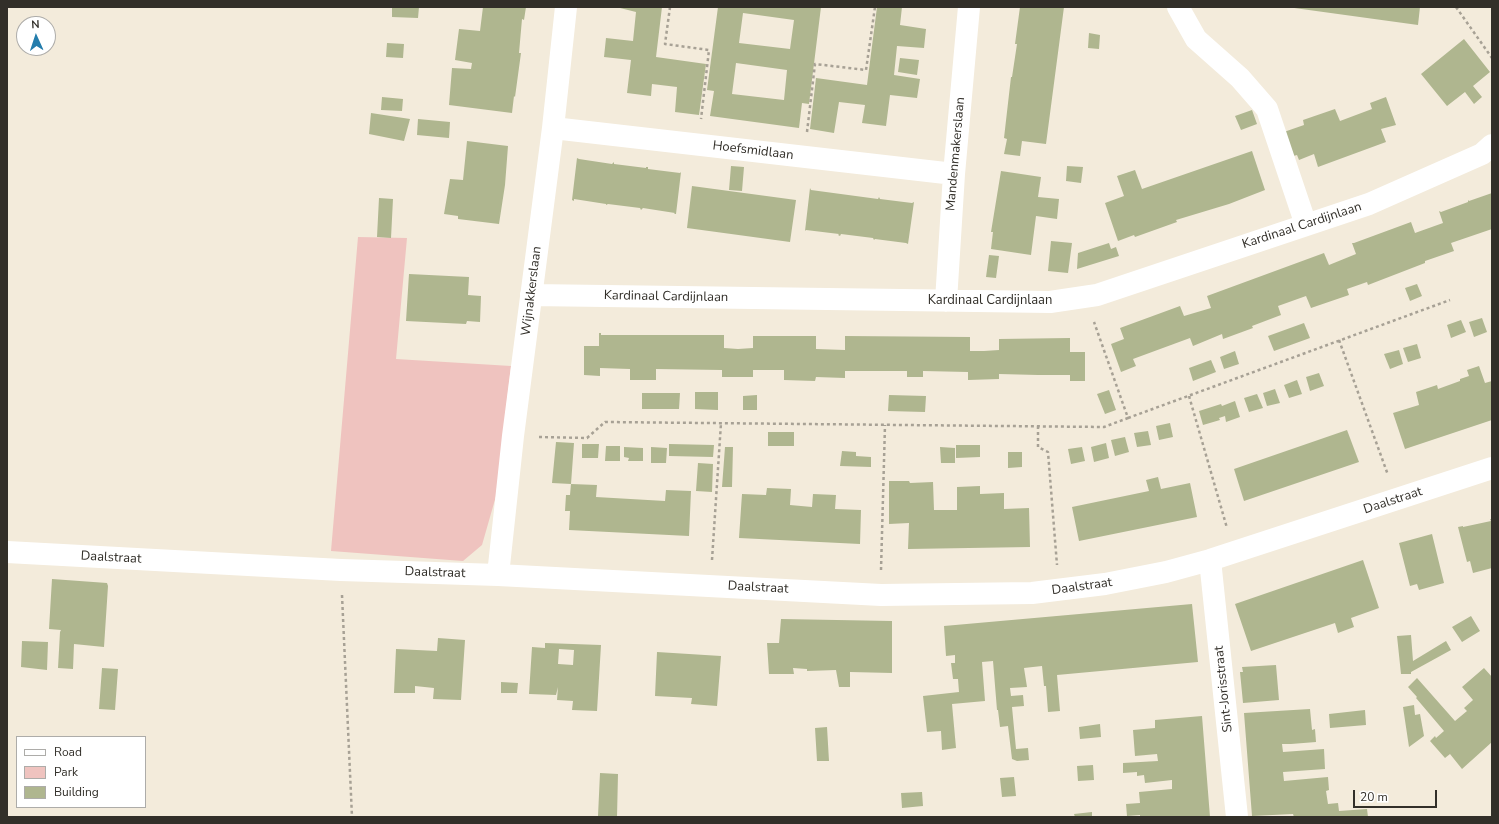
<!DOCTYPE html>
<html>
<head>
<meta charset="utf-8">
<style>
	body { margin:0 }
	#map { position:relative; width:1499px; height:824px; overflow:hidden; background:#f3ebdb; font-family:"Nunito Sans",sans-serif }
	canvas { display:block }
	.frame { position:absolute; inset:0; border:8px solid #322f29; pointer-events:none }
	.legend { position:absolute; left:16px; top:736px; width:130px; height:72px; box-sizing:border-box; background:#fff; border:1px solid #adaca9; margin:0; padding:5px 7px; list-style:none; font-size:12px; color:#322f29 }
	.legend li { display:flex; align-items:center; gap:8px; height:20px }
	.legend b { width:20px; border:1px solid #adaca9 }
	.north { position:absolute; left:16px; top:16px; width:40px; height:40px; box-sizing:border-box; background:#fff; border:1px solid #adaca9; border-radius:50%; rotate:357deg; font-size:11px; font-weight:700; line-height:16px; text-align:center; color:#322f29 }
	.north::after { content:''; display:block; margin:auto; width:14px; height:18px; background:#247dac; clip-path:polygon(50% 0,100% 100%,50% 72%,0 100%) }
	.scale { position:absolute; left:1353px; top:790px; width:84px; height:18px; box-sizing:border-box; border:2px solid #322f29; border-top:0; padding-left:5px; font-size:12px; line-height:14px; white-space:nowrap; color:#322f29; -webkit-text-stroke:3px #fff; paint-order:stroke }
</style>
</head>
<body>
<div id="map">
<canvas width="1499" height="824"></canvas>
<div class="frame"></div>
<ul class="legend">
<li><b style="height:5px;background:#fff"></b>Road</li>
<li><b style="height:11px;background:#efc3bf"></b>Park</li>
<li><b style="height:11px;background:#afb68f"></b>Building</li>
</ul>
<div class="north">N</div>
<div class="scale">20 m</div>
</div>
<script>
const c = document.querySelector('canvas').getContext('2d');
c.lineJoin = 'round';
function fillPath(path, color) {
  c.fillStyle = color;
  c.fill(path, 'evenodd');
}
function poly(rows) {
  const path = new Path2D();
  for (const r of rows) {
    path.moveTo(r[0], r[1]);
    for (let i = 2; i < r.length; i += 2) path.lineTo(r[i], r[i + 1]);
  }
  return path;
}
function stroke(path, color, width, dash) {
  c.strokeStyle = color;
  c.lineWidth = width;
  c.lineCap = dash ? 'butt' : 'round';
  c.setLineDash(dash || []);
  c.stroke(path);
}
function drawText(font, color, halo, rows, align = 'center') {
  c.font = font + ' "Nunito Sans",sans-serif';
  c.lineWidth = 3.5;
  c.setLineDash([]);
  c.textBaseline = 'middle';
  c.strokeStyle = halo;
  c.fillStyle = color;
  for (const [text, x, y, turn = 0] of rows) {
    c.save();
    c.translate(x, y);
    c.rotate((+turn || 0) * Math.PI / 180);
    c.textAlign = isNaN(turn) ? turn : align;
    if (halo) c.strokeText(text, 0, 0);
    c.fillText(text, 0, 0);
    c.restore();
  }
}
fillPath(poly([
	[358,237,407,238,396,359,511,366,496,496,482,545,463,561,331,551]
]), '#efc3bf');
fillPath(poly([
	[392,7,419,7,418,18,392,17],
	[483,7,526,7,524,20,522,19,519,53,521,53,515,97,514,96,512,113,449,105,452,68,471,69,472,63,455,60,459,29,480,31],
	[616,7,662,7,656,57,706,64,699,115,675,112,677,87,652,84,651,96,627,93,631,60,604,57,606,38,633,41,636,12],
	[718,7,821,7,809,104,802,103,799,128,710,116,714,91,707,90],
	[743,13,794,20,790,49,739,43],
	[736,63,787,70,784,100,732,94],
	[877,7,902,7,900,25,926,29,924,48,897,46,894,75,920,79,917,98,890,95,886,126,862,123,865,105,839,102,834,133,810,129,816,78,867,85],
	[1020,7,1064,7,1046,144,1022,141,1020,156,1004,154,1007,139,1004,138,1011,77,1012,77,1017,44,1015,44],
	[1287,7,1420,7,1418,25],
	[1089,33,1100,35,1099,49,1088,48],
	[1464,39,1490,72,1473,86,1482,97,1474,104,1465,92,1447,106,1421,74],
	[387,43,404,44,403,58,386,57],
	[900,58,919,60,917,75,898,72],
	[382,97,403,99,402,111,381,110],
	[1386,97,1396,125,1381,129,1386,142,1318,167,1314,154,1299,160,1297,155,1290,157,1281,133,1304,125,1303,120,1335,109,1340,121,1372,109,1370,103],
	[1252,110,1257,124,1241,130,1235,116],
	[371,113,410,119,404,141,369,134],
	[418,119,450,122,449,138,417,135],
	[467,141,508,146,505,185,499,224,458,219,458,216,444,214,450,179,463,180],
	[1252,151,1265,190,1229,204,1176,220,1177,222,1135,237,1134,235,1118,241,1105,203,1124,196,1117,176,1135,170,1142,189],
	[577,158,579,159,612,164,614,162,614,164,646,168,646,167,648,167,648,169,680,173,681,172,676,214,674,214,675,213,643,208,641,210,640,208,608,204,606,205,606,204,574,199,574,201,572,200],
	[731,166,744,167,742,191,729,190],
	[1067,166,1083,167,1081,183,1066,181],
	[1001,171,1041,177,1038,197,1059,199,1057,219,1036,216,1031,255,991,249,993,232,991,232],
	[692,186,796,200,790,242,687,228],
	[810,188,811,190,878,199,879,197,880,199,912,203,914,202,908,244,906,243,875,239,874,240,873,238,841,234,840,236,838,235,839,234,806,230,805,231],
	[1492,193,1492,229,1451,243,1454,251,1425,261,1425,263,1368,285,1367,282,1347,289,1349,295,1311,308,1306,296,1278,306,1281,315,1252,326,1253,328,1223,339,1222,334,1193,346,1190,338,1133,359,1136,366,1121,372,1111,344,1124,339,1120,328,1180,306,1184,316,1211,308,1207,296,1324,253,1329,265,1356,254,1352,243,1354,243,1411,222,1415,233,1443,223,1439,211,1441,212,1468,202,1468,200,1469,201],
	[379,198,393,199,391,238,377,237],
	[1051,241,1072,243,1068,273,1048,271],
	[1109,243,1111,249,1116,247,1119,256,1077,269,1078,253],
	[989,255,999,256,996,278,986,277],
	[409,274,469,277,468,295,481,296,480,322,467,321,466,324,406,321],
	[1417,284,1422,296,1410,301,1405,288],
	[1482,318,1487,332,1474,337,1469,322],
	[1461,320,1466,332,1451,338,1447,325],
	[1304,323,1310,338,1274,351,1268,336],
	[599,333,601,333,601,335,724,335,724,348,738,349,753,348,753,336,816,336,816,349,845,350,845,336,970,337,970,351,984,351,999,350,999,339,1070,338,1070,352,1085,352,1085,381,1070,381,1070,375,1038,375,999,374,999,379,968,380,968,372,923,371,923,377,907,377,907,371,845,371,845,378,816,377,815,381,784,380,784,370,753,370,753,377,722,377,722,370,656,369,656,380,630,380,630,369,600,368,600,376,584,375,584,346,599,346],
	[1417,344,1421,358,1408,362,1403,348],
	[1399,350,1403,364,1390,369,1384,354],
	[1235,351,1239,364,1224,369,1220,357],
	[1211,360,1216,372,1193,381,1189,368],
	[1479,366,1485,383,1492,381,1492,420,1405,449,1393,413,1419,405,1416,392,1437,385,1438,389,1460,381,1460,379,1469,376,1467,370],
	[1319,373,1324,386,1310,391,1306,377],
	[1297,380,1302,394,1289,398,1284,385],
	[1275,389,1280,403,1267,406,1263,393],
	[1109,390,1116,410,1105,414,1097,394],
	[695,392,718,392,718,410,695,409],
	[642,393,680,393,679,409,642,409],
	[1257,394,1263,408,1249,412,1244,398],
	[757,395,757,410,743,410,743,396],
	[889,395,926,396,925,412,888,411],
	[1235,401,1240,417,1226,422,1225,416,1219,418,1220,420,1203,425,1199,411,1221,404,1222,406],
	[1170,423,1173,437,1159,440,1156,426],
	[1347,430,1359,462,1244,501,1234,469],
	[1148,431,1151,445,1137,447,1134,433],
	[768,432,794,432,794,446,768,446],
	[1125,437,1129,452,1115,456,1111,440],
	[556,442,574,443,571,484,552,483],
	[1106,443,1109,458,1094,462,1091,447],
	[582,444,599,444,598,458,582,458],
	[669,444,714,445,713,457,669,456],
	[956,445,980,445,980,457,956,458],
	[606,446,620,446,620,461,605,461],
	[624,447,643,448,643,461,628,461,629,458,624,457],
	[651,447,667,448,666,463,651,463],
	[725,447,733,447,732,487,722,487],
	[940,447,955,448,955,463,941,463],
	[1082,447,1085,461,1071,464,1068,449],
	[842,451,856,452,856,456,871,457,871,467,840,466],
	[1008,452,1022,452,1022,467,1008,468],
	[698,463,713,464,712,492,696,491],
	[1158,477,1161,489,1190,483,1197,517,1079,541,1072,507,1149,491,1146,480],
	[889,481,909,481,910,483,933,482,934,510,957,510,957,487,980,486,980,494,1004,493,1004,509,1029,508,1030,547,908,549,909,523,889,524],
	[571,484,597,485,596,497,665,501,666,490,691,491,689,536,569,530,570,511,565,511,566,495,570,495],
	[767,488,791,489,790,505,812,507,813,494,836,495,835,509,861,510,860,544,739,538,742,494,766,495],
	[1490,519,1492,519,1492,568,1473,573,1470,561,1467,562,1458,527,1463,526,1463,527,1491,521],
	[1432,534,1444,583,1419,590,1417,584,1410,586,1399,543],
	[1363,560,1379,608,1351,618,1354,627,1338,633,1335,623,1251,651,1235,604],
	[52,579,107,583,108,586,104,647,74,644,73,669,58,668,60,632,61,630,49,629],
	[1192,604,1198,662,1057,675,1060,711,1048,712,1046,686,1044,686,1042,666,1024,668,1027,687,1010,688,1011,696,1023,695,1024,706,1012,707,1016,749,1028,748,1029,760,1017,761,1012,759,1008,726,1000,727,998,710,997,710,993,661,982,662,985,701,952,704,956,748,942,750,941,731,927,732,923,696,959,692,958,679,953,679,951,663,955,663,955,655,946,656,944,626],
	[1471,616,1480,631,1462,642,1452,627],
	[781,619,892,621,892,673,850,672,850,687,839,687,836,670,807,671,807,669,793,668,794,674,769,674,767,643,779,643],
	[1411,635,1413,661,1446,641,1451,650,1411,672,1411,674,1401,674,1397,636],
	[438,638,465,640,461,700,433,699,434,688,415,686,415,693,394,693,396,649,437,651],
	[22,641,48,642,47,670,21,667],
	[545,643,601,645,597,711,572,710,573,701,557,700,558,687,556,695,529,694,532,647,545,648],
	[559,649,574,650,573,665,558,664],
	[657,652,721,656,717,706,691,704,692,698,655,696],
	[1276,665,1279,700,1243,703,1240,672,1243,672,1242,667],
	[102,668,118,669,115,710,99,709],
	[1484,668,1492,677,1492,742,1462,769,1450,754,1445,758,1430,741,1435,736,1436,738,1444,731,1416,698,1417,697,1408,687,1417,678,1455,721,1467,711,1464,708,1473,700,1462,687],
	[501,682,518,683,517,693,501,693],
	[1414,705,1415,715,1420,714,1424,736,1409,747,1403,707],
	[1310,709,1312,730,1315,729,1316,742,1291,744,1282,744,1283,752,1324,749,1325,769,1283,772,1284,781,1328,777,1329,790,1326,791,1328,804,1338,803,1339,811,1367,809,1368,817,1294,817,1293,814,1252,816,1244,713],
	[1365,710,1366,725,1330,728,1329,714],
	[1202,716,1210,817,1140,817,1140,815,1127,816,1126,804,1140,803,1139,792,1172,789,1172,780,1145,783,1144,775,1137,776,1137,772,1123,773,1123,763,1158,761,1157,754,1135,756,1133,730,1155,728,1155,720],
	[1100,724,1101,737,1080,739,1079,727],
	[827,727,829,761,817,761,815,728],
	[1093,765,1094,780,1078,781,1077,766],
	[600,773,618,774,617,817,598,816],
	[1014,777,1016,796,1002,797,1000,778],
	[922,792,923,806,902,808,901,793],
	[1092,812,1092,817,1075,817,1074,814]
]), '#afb68f');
stroke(poly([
	[670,7,665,44,709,50,701,119],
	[1456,7,1492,58],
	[807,132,815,64,866,70,875,7],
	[1339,340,1388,475],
	[1189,396,1227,528],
	[1128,418,1450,300],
	[1038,426,1038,447,1048,452,1057,565],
	[539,437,587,438,605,422,1104,427,1128,418,1094,322],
	[712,560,721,423],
	[881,570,885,425],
	[342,595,352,817]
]), '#a7a195', 2.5, [3, 3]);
stroke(poly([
	[1178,7,1196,39,1240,78,1267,109,1306,225],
	[553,128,954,174],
	[531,295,1050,302,1097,295,1369,204,1482,154,1492,145],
	[946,301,954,174,969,7],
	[7,552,341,570,498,575,881,595,1032,593,1105,584,1166,572,1210,560,1492,468],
	[1210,560,1237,817],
	[498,575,513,436,553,128,566,7]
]), '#fff', 22);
drawText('13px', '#322f29', '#fff', [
	["Hoefsmidlaan",753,151,7],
	["Mandenmakerslaan",956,154,-85],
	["Kardinaal Cardijnlaan",1302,226,-18],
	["Wijnakkerslaan",532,291,-83],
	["Kardinaal Cardijnlaan",666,297,1],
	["Kardinaal Cardijnlaan",990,301],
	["Daalstraat",1393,501,-18],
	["Daalstraat",111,558,3],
	["Daalstraat",435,573,2],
	["Daalstraat",1082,587,-8],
	["Daalstraat",758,588,3],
	["Sint-Jorisstraat",1224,689,-96]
]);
</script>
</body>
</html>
